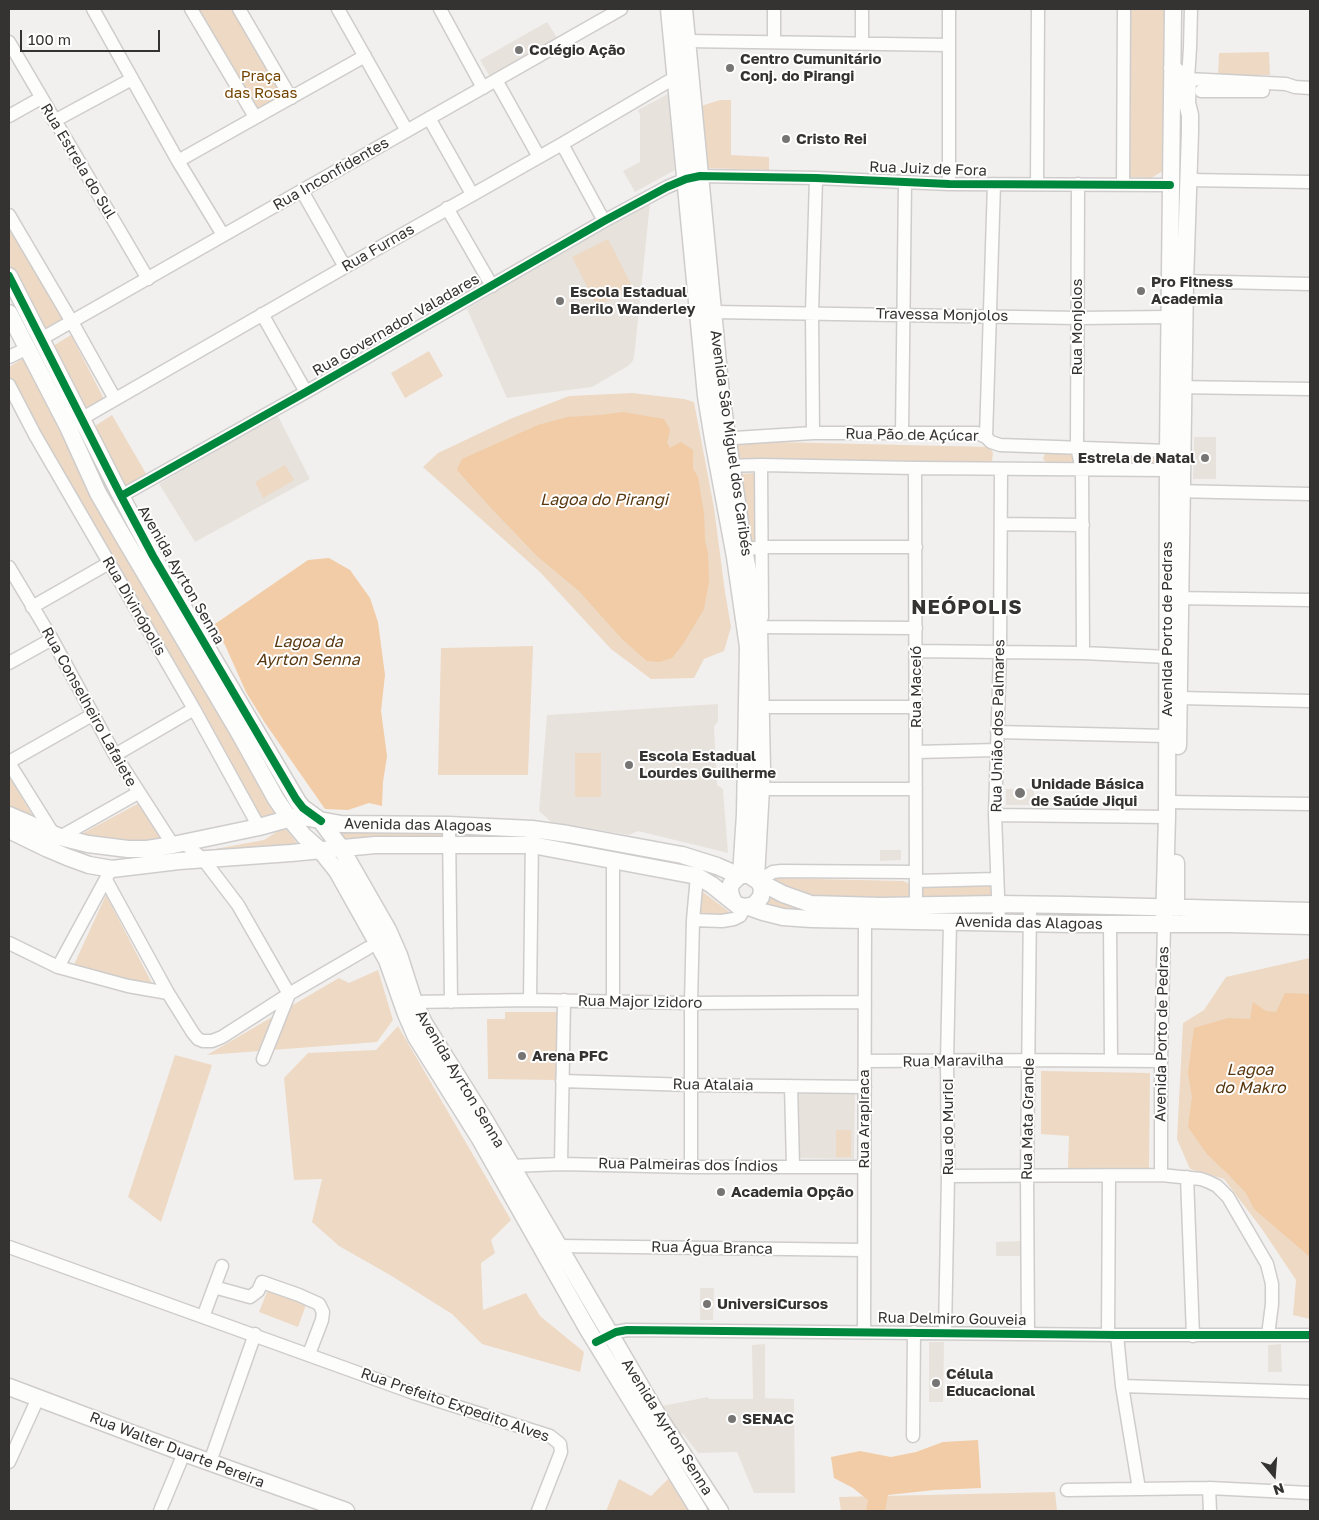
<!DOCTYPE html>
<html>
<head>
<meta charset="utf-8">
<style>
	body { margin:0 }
	#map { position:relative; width:1319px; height:1520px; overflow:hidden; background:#f2f0ee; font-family:"Golos Text",sans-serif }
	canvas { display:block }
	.frame { position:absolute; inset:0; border:10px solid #353332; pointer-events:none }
	.north { position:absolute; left:1249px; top:1450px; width:50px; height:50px; -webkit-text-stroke:4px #fff; paint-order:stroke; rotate:162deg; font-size:14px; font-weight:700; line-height:20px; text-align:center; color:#353332 }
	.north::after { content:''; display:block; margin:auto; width:18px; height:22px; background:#353332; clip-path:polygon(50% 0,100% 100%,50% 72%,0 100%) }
	.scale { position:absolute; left:20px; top:30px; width:140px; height:22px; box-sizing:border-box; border:2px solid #353332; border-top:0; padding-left:6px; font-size:15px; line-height:18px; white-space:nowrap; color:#353332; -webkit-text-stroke:4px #fff; paint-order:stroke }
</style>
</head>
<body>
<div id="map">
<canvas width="1319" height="1520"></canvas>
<div class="frame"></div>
<div class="north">N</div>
<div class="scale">100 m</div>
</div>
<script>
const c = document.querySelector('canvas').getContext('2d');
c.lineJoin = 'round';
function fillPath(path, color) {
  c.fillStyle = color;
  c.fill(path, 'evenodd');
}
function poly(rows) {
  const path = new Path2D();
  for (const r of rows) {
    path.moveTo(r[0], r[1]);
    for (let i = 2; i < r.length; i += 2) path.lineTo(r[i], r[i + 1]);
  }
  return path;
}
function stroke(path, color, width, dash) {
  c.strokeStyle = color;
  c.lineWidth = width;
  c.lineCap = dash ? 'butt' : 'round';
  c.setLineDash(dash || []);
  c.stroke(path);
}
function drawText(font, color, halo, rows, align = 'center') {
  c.font = font + ' "Golos Text",sans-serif';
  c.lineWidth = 4;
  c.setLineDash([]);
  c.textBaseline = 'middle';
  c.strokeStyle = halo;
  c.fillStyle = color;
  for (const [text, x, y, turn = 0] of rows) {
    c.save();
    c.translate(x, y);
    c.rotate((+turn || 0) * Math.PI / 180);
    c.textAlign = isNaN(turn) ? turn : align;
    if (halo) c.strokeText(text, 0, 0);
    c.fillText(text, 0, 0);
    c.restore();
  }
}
fillPath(poly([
	[547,22,558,39,490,77,480,60],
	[668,94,675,170,635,192,623,171,640,162,640,115,638,110],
	[650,203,634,358,632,362,628,366,592,387,507,398,467,309,538,266],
	[277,414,310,479,195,542,159,484],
	[1194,437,1216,437,1216,479,1193,479],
	[718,704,718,721,714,727,717,785,723,789,728,853,638,831,629,835,551,822,539,811,547,715],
	[1006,789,1034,789,1034,805,1006,805],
	[880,850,901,850,901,860,880,861],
	[797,1094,855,1094,854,1159,796,1158],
	[1021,1241,1021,1256,996,1256,996,1242],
	[700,1288,714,1288,713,1320,700,1320],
	[929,1342,944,1342,943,1402,929,1402],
	[765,1344,765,1398,794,1399,795,1493,754,1493,737,1452,698,1453,683,1434,677,1432,662,1406,708,1397,709,1399,753,1399,752,1345],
	[1281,1344,1282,1372,1268,1372,1268,1345]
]), '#e8e2dc');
fillPath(poly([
	[199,9,234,9,286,96,258,111],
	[1129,9,1166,9,1163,171,1151,178,1126,177],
	[1269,52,1270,75,1218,75,1219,53],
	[720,100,731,100,731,155,769,157,769,170,705,168,698,107],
	[9,229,65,323,41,335,9,264],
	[608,239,633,288,597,306,572,257],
	[71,335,106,403,86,414,53,346],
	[429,351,443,376,405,398,391,373],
	[24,358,228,731,278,816,265,823,259,816,250,798,37,433,9,379,9,367],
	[632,393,684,399,694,402,714,508,725,592,731,627,724,651,704,659,694,678,651,679,611,649,540,572,423,467,438,453,510,419,569,396],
	[112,415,148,477,127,492,94,432,95,426],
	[734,441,990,447,993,453,992,461,989,465,744,461,735,456],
	[1046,451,1075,451,1076,463,1047,463,1043,459],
	[1095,452,1160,454,1160,463,1093,463,1090,460,1090,455],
	[285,465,294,480,263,498,255,482],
	[757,473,760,544,750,545,740,474],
	[533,646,528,775,438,775,441,648],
	[575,753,601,753,601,797,575,797],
	[9,776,37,823,9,810],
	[141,802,164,844,72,839],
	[281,829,287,830,303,851,213,854,215,849,264,840],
	[335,833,442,833,446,837,347,847],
	[774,878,903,881,911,884,910,901,803,897,772,881],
	[921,884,992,884,992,898,921,897],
	[699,889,732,914,699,916],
	[765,893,857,916,759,908],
	[106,895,155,989,72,969],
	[1038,909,1159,911,1159,918,1039,917,1035,913],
	[1310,958,1310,1319,1293,1315,1296,1280,1262,1229,1224,1179,1190,1169,1177,1139,1183,1023,1204,1010,1226,977],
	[378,970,393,1020,377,1042,207,1055,339,978,349,983],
	[505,1012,558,1012,557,1080,488,1079,487,1019,505,1019],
	[398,1026,511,1220,491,1240,495,1253,481,1263,483,1310,526,1293,540,1316,584,1352,580,1372,482,1344,452,1314,390,1275,339,1246,312,1222,322,1179,294,1180,284,1078,308,1053,376,1050],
	[175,1055,212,1065,161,1222,128,1197],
	[1041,1071,1150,1073,1149,1169,1068,1168,1069,1136,1041,1134],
	[836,1130,851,1130,851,1157,836,1157],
	[269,1287,307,1302,298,1327,259,1312],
	[672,1475,690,1511,606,1511,619,1479,651,1496],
	[1055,1492,1057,1511,841,1511,839,1497]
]), '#edd9c4');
fillPath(poly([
	[623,412,664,419,670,430,667,443,670,448,681,442,693,450,693,469,698,477,704,513,705,541,708,553,709,581,704,609,683,644,672,658,659,662,647,661,622,639,579,591,537,556,492,509,457,470,462,459,538,425,568,417,600,415],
	[329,558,350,570,370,598,378,622,385,675,381,711,387,756,383,782,382,806,369,803,348,810,325,809,265,723,246,692,225,645,212,626,308,560],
	[1285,993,1310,994,1310,1257,1254,1209,1246,1193,1228,1174,1207,1154,1188,1127,1192,1097,1188,1073,1194,1028,1228,1018,1250,1019,1253,1002,1266,1011,1276,1012],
	[978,1440,981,1488,934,1490,888,1495,885,1511,866,1511,868,1500,853,1488,834,1478,831,1457,860,1451,891,1457,916,1452,943,1442]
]), '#f1cca6');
const minor = poly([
	[93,9,178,161,223,235],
	[191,9,255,117],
	[239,9,291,98],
	[338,9,407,131],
	[440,9,483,88],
	[949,9,949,184],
	[1191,9,1190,48,1188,79,1286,84,1295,87,1310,88],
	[687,41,949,45],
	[9,42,148,279],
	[774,42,774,9],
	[862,44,862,9],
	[496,80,539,157],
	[1201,91,1263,91],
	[9,116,41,98],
	[429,118,472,194],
	[54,121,132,79],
	[562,144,604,221],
	[178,161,365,56],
	[1188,180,1310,182],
	[1037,184,1038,9],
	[1078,184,1077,447,1082,470,1083,653],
	[1123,185,1124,9],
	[302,191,345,267],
	[447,208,492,286],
	[9,215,72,322,115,399],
	[1178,281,1310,284],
	[714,312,1078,318,1170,317],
	[262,314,306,392],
	[41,339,621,9],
	[9,357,28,348],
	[9,385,35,435,194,709,259,827],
	[1175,387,1310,389],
	[74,423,345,267,562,144,681,74],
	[813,433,812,313,816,178],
	[902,433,905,182],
	[986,437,994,184],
	[719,439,813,433,977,433,986,437,991,442,1000,445,1168,451],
	[761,465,762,617],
	[723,466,761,465,915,468,1168,470],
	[915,468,916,905],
	[1173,491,1310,494],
	[121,496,306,392,604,221,667,187,686,179,700,176,816,178,949,184,1170,185],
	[1001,524,1083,525],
	[744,550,761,547,916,547],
	[9,567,52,639,115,755,173,845],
	[1173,598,1310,600],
	[32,607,109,563],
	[759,627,916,628],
	[916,651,1083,653,1168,657],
	[9,663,52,639],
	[1180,698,1310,701],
	[761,707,916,707],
	[997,732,1167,736],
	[916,752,997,750],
	[115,755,194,709],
	[9,762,92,715],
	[9,763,54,835],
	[761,789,916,789],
	[1167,802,1310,804],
	[995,815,1167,817],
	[449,825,451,1002],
	[60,837,138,793],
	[184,843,203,859,238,905,289,994,263,1059],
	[106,880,168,993,193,1033,198,1039,203,1041,212,1041,222,1037,289,994,368,948],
	[758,881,773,872,781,871,916,872],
	[916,881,996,879],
	[693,920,722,921,734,919,740,916,745,907],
	[999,922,995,815,1000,651,1001,469],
	[1110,924,1111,1060],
	[9,943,58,967,128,986,168,993],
	[58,967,108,875],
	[530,1000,532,837],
	[613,1001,613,860],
	[414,1002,530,1000,691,1003,865,1002],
	[865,1061,1028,1060,1161,1061],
	[562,1081,691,1085,865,1087],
	[791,1086,793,1166],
	[561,1164,564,1000],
	[512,1166,561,1164,691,1167,864,1167],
	[691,1167,691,1003,693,920,697,876],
	[1161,1175,1161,1061,1164,924],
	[948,1176,1161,1175,1201,1179,1209,1182,1217,1186,1228,1197,1267,1264,1272,1284,1272,1304,1268,1335],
	[1187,1177,1193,1336],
	[559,1246,864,1250],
	[9,1247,414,1393,550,1436,560,1444,561,1452,538,1511],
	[214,1287,250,1297,258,1291,262,1282,299,1295,319,1304,323,1312,322,1320,309,1354],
	[203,1317,222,1266],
	[864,1332,865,912],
	[945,1333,948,1176,947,1061,950,922],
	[1028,1334,1027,1177,1030,905],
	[1108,1335,1109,1176],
	[1117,1335,1122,1386,1139,1489],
	[602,1339,616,1332,627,1330,1117,1335,1310,1335],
	[1122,1386,1310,1392],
	[913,1436,914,1332],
	[9,1462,38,1398],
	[210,1462,255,1334],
	[1209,1488,1210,1511],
	[1067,1490,1209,1488,1310,1493],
	[160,1511,184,1453]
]);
const major = poly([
	[669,9,706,396,713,439,735,557,748,647,745,814,741,875],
	[684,9,721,394,744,550,759,627,762,770,756,878],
	[1172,68,1188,79,1187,103,1190,115,1190,132,1185,282,1178,746],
	[9,276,121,496,153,556,298,802,303,808,321,821,341,848,388,930,399,955,414,1002,424,1023,486,1122,660,1419,720,1511],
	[9,313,68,427,98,493,120,531,241,736,276,799,289,818,304,836,321,851,337,871,387,960,406,1014,416,1037,480,1139,587,1328,699,1511],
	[9,815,60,837,88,844,128,849,147,849,173,845,259,827,295,817,303,817,341,824,449,825,532,829,568,834,682,855,717,866,740,876],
	[9,830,48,849,67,857,89,865,112,869,179,861,291,853,375,845,532,845,697,876,712,885,737,905,745,907,754,905,761,897,762,887,758,881,749,875,741,875,736,879,731,884,730,890,731,896,734,902],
	[760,882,783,894,811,904,880,906,998,904,1069,905,1310,911],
	[749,907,763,912,783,917,811,919,1070,924,1228,924,1310,926],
	[1176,908,1176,863],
	[1164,924,1167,817,1168,451,1173,9],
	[9,1387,184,1453,346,1511]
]);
stroke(minor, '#cfcdcc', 15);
stroke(major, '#cfcdcc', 19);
stroke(minor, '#fdfdfc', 12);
stroke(major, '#fdfdfc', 16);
stroke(poly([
	[9,276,121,496,153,556,296,799,303,808,321,821],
	[121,496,306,392,604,221,667,187,686,179,700,176,816,178,949,184,1170,185],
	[596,1342,616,1332,627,1330,1117,1335,1310,1335]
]), '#00873e', 8);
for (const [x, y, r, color] of [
	[519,50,5,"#777574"],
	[730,68,5,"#777574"],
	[786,139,5,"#777574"],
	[1141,291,5,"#777574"],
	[560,301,5,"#777574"],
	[1205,458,5,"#777574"],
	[629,765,5,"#777574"],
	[1020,793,6,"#777574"],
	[522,1056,5,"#777574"],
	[721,1192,5,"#777574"],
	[707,1304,5,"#777574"],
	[936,1383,5,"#777574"],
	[732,1419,5,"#777574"]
]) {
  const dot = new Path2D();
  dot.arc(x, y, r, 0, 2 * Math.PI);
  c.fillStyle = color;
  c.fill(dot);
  stroke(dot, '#fff', 2);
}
drawText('bold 15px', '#353332', '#fff', [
	["Colégio Ação",529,50],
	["Centro Cumunitário",740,59],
	["Conj. do Pirangi",740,76],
	["Cristo Rei",796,139],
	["Pro Fitness",1151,282],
	["Academia",1151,299],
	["Escola Estadual",570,292],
	["Berilo Wanderley",570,309],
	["Estrela de Natal",1195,458,"right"],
	["Escola Estadual",639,756],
	["Lourdes Guilherme",639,773],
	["Unidade Básica",1031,784],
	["de Saúde Jiqui",1031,801],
	["Arena PFC",532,1056],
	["Academia Opção",731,1192],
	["UniversiCursos",717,1304],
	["Célula",946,1374],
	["Educacional",946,1391],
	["SENAC",742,1419]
], 'left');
drawText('15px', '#744500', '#fff', [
	["Praça",261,76],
	["das Rosas",261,93]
]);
drawText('15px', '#353332', '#fff', [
	["Rua Estrela do Sul",78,161,59],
	["Rua Juiz de Fora",928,169,2],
	["Rua Inconfidentes",331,174,-30],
	["Rua Furnas",378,248,-30],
	["Travessa Monjolos",942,315,1],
	["Rua Governador Valadares",396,325,-30],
	["Rua Monjolos",1077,327,-90],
	["Rua Pão de Açúcar",912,435,1],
	["Avenida São Miguel dos Caribés",731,443,82],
	["Avenida Ayrton Senna",181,575,60],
	["Rua Divinópolis",134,606,60],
	["Avenida Porto de Pedras",1167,629,-90],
	["Rua Maceió",916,687,-90],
	["Rua Conselheiro Lafaiete",89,707,61],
	["Rua União dos Palmares",998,726,-89],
	["Avenida das Alagoas",418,825,1],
	["Avenida das Alagoas",1029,923,1],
	["Rua Major Izidoro",640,1002,1],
	["Avenida Porto de Pedras",1162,1034,-89],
	["Rua Maravilha",953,1061,-1],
	["Avenida Ayrton Senna",460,1079,59],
	["Rua Atalaia",713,1085,1],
	["Rua Arapiraca",864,1119,-90],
	["Rua Mata Grande",1028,1119,-89],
	["Rua do Murici",948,1127,-90],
	["Rua Palmeiras dos Índios",688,1165,1],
	["Rua Água Branca",712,1248,1],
	["Rua Delmiro Gouveia",952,1319,1],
	["Rua Prefeito Expedito Alves",455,1405,19],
	["Avenida Ayrton Senna",667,1427,58],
	["Rua Walter Duarte Pereira",177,1450,21]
]);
drawText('italic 16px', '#5a380f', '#fff', [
	["Lagoa do Pirangi",604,500],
	["Lagoa da",308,642],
	["Ayrton Senna",308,660],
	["Lagoa",1250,1070],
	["do Makro",1250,1088]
]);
c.letterSpacing = '1px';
drawText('bold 20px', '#353332', '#fff', [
	["NEÓPOLIS",967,608]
]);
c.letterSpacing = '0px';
</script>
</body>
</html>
